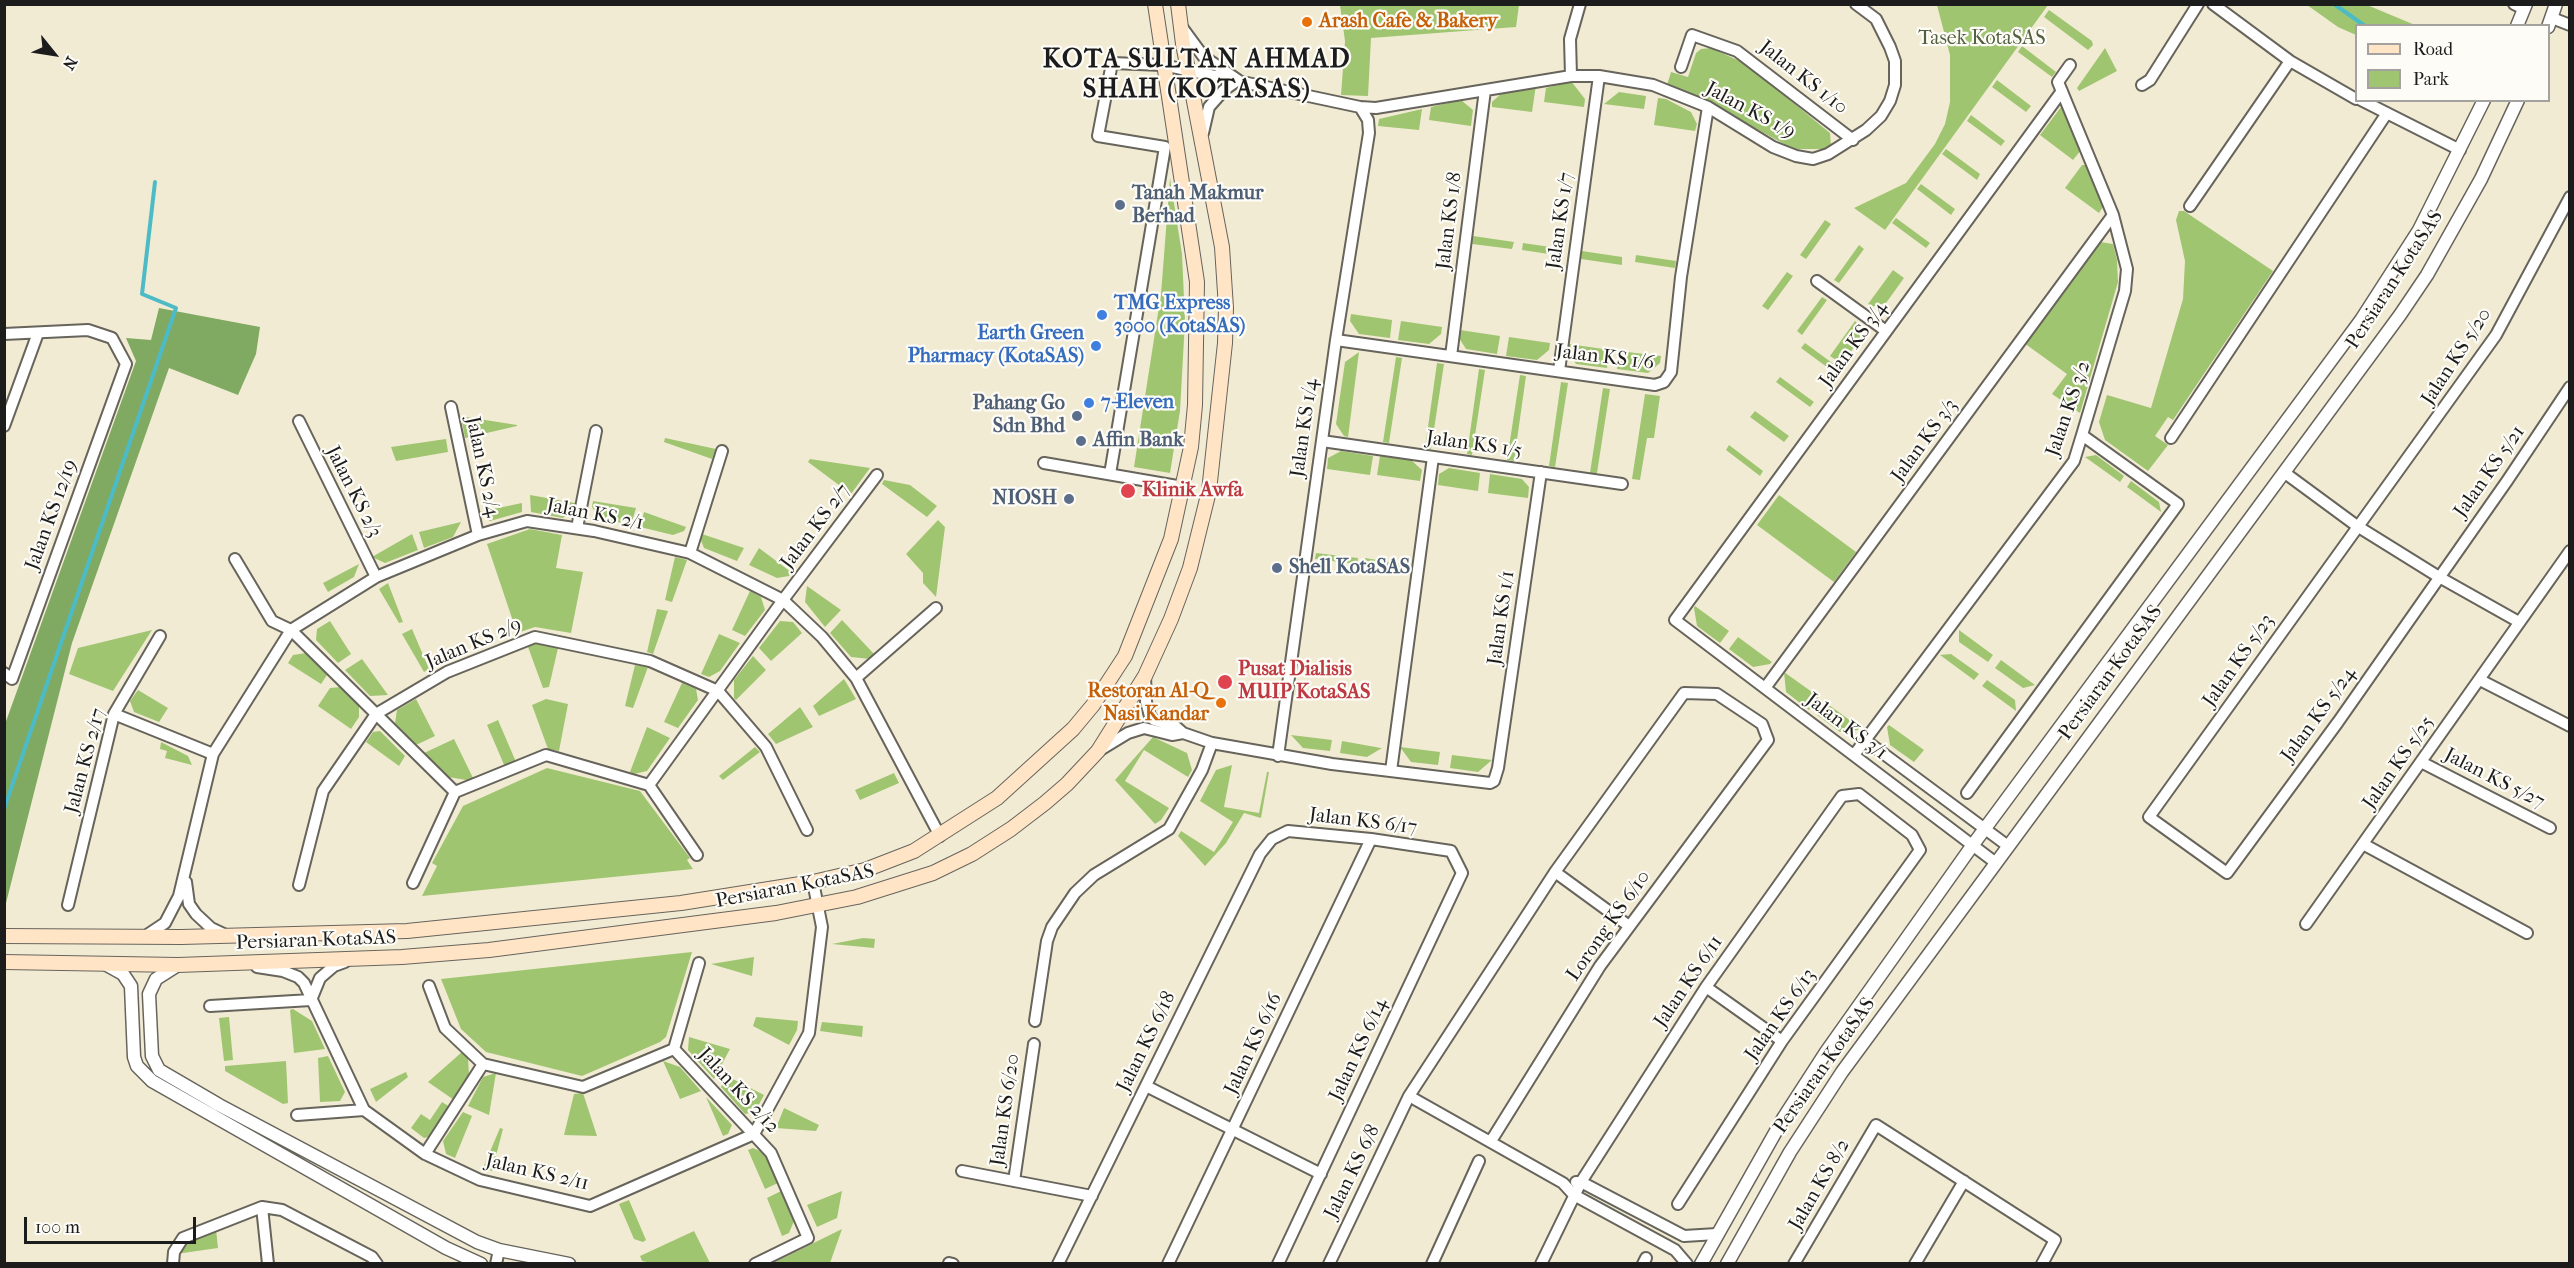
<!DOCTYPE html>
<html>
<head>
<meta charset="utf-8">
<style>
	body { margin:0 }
	#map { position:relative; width:2574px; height:1268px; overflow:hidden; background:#f2ebd4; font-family:"IM FELL French Canon",serif }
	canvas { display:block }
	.frame { position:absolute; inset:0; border:6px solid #1c1c1c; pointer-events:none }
	.legend { position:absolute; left:2355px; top:24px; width:195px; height:78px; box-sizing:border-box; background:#fdfcf7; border:2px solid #a3a29f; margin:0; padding:8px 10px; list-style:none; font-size:18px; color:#1c1c1c }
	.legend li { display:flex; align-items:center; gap:12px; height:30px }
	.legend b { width:30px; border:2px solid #a3a29f }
	.north { position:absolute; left:24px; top:24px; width:60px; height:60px; -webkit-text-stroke:4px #fdfcf7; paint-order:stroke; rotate:120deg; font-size:16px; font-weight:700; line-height:24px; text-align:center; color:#1c1c1c }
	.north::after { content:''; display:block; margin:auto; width:21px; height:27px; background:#1c1c1c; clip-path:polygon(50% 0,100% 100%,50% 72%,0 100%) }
	.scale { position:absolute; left:24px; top:1217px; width:172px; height:27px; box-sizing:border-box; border:3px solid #1c1c1c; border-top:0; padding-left:8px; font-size:18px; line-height:21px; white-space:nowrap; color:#1c1c1c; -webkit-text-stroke:4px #fdfcf7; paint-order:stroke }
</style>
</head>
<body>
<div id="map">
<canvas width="2574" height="1268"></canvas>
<div class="frame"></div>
<ul class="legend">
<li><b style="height:8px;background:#ffe4c6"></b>Road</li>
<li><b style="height:16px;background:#a0c570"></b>Park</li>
</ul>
<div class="north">N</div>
<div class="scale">100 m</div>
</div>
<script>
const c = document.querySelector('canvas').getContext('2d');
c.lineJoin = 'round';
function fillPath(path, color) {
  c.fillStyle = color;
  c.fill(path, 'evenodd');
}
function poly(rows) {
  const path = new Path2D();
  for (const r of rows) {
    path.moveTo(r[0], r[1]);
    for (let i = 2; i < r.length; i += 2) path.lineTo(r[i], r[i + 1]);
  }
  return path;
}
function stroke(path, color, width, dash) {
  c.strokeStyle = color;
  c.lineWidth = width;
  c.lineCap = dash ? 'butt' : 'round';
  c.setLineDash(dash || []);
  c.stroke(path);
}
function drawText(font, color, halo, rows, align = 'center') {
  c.font = font + ' "IM FELL French Canon",serif';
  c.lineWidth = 4.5;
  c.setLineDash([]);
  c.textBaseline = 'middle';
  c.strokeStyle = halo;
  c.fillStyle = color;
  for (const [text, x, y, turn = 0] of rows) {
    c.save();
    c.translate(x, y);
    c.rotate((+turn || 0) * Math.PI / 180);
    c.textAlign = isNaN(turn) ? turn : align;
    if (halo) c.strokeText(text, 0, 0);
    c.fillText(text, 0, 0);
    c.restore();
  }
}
fillPath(poly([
	[1340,5,1340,4,1519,5,1516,27,1371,38,1368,96,1341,95,1345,41],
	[1937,5,2048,5,1885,230,1854,208,1906,183,1935,144,1945,124,1950,102,1950,55],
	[2307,5,2367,5,2415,25,2356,26,2356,35,2338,27],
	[2049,10,2092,41,2093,45,2088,50,2044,17],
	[2022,46,2056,72,2052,77,2018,52],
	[1711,48,1746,64,1830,133,1831,146,1828,149,1793,149,1715,106,1667,85,1671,72,1688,77,1696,53,1701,49],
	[2105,48,2117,71,2079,91,2077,88],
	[1997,80,2031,106,2026,112,1992,87],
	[1571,81,1585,99,1584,107,1544,102,1546,88],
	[1536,85,1532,112,1492,107,1492,102,1504,91],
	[1619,92,1646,96,1644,109,1604,104],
	[1658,98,1666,99,1691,112,1697,124,1695,131,1654,125],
	[1461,100,1473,110,1471,126,1429,120,1431,107],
	[2061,107,2065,108,2081,150,2073,160,2040,135],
	[1422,109,1419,130,1378,126,1379,119],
	[1971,115,2005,141,2001,146,1967,121],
	[1946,149,1980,174,1977,180,1942,154],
	[2082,165,2087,165,2103,207,2099,213,2065,188],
	[1170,178,1182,254,1185,321,1180,411,1170,473,1134,467,1161,294],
	[1921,184,1955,209,1951,215,1917,189],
	[2179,211,2184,211,2273,271,2173,420,2168,417,2155,436,2168,445,2148,471,2105,440,2099,422,2107,395,2151,408,2183,299,2185,261,2176,220],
	[1896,218,1930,243,1926,248,1892,223],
	[1825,220,1831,224,1806,259,1800,255],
	[1473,236,1514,242,1512,249,1472,244],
	[2100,242,2113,244,2117,260,2118,282,2080,413,2052,394,2067,374,2024,343],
	[1523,243,1564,249,1562,256,1522,250],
	[1859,245,1864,249,1839,283,1834,280],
	[1582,251,1622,257,1622,265,1581,259],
	[1636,255,1676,261,1675,268,1635,262],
	[1893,270,1904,278,1886,303,1871,307,1868,304],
	[1787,272,1793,276,1768,310,1762,306],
	[1822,297,1827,300,1802,335,1797,331],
	[1351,314,1392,320,1390,338,1359,334,1350,321],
	[1401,321,1442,327,1441,334,1429,344,1398,340],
	[1855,321,1859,324,1860,339,1842,364,1830,356],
	[1460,330,1500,336,1497,354,1466,349,1459,338],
	[1509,337,1550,343,1549,350,1537,360,1506,356],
	[1805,343,1839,368,1835,373,1801,348],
	[1569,344,1610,350,1607,368,1576,364,1568,351],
	[1619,351,1661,356,1660,363,1648,373,1617,369],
	[1359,352,1348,437,1344,436,1336,424,1345,362],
	[1396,357,1402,358,1389,443,1383,442],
	[1437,363,1444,364,1431,449,1425,448],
	[1479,369,1485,370,1472,455,1467,454],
	[1520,375,1526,376,1514,461,1507,460],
	[1780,377,1814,402,1810,407,1776,382],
	[1561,382,1568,383,1555,467,1549,466],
	[1603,388,1610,389,1597,473,1590,473],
	[1645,394,1660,396,1654,438,1647,438,1640,480,1632,479],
	[1755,411,1789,436,1784,442,1750,417],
	[466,417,517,425,517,426,465,438,462,422],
	[665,438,716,449,712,459,664,442],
	[446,439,448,452,396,461,391,447],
	[1729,445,1763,471,1760,476,1726,450],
	[1341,451,1373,456,1370,475,1327,469,1328,458],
	[2096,455,2124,476,2120,482,2085,457],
	[1380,456,1411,460,1422,470,1420,481,1377,475],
	[810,459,870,468,851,494,808,462],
	[1449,468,1480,473,1478,491,1438,485,1439,474],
	[1490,474,1522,479,1529,487,1528,498,1488,493],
	[884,480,910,485,937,506,927,517,882,484],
	[2131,481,2159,502,2161,512,2127,487],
	[530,495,575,503,574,508,563,518,531,512],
	[1779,495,1856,552,1834,582,1757,525],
	[593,501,636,508,631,525,599,518,592,507],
	[522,503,522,512,490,521,479,512],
	[644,512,686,527,684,531,673,535,640,527],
	[938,520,945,527,936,597,923,583,923,573,906,554],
	[461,522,453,537,424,548,419,532],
	[530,529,562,535,556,568,583,572,571,633,535,627,517,633,487,544],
	[412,534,418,550,385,563,372,557],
	[702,534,744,548,737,561,704,548,700,538],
	[759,548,791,572,789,576,777,578,749,565],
	[1316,553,1358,558,1357,564,1315,559],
	[675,557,687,560,672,602,665,600],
	[1365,558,1408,565,1407,570,1364,564],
	[359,564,354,577,328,592,323,583],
	[388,583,403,622,399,623,379,589],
	[807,586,841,610,825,627,805,602],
	[750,591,761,597,765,610,745,636,732,630],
	[1695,606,1729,631,1720,643,1697,626,1694,608],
	[657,609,668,611,653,654,647,652],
	[842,620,875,655,870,659,851,657,830,633],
	[330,621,351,654,338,663,316,640,317,629],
	[780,621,793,622,802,633,771,661,759,648],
	[412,629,429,669,424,672,402,634],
	[152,630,113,691,69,674,78,648],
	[1959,630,1993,655,1988,662,1959,642],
	[719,634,740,643,720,671,709,677,701,674],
	[1738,637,1772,662,1770,664,1753,667,1729,649],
	[537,643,558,648,549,687,543,688,528,647],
	[306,653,327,675,321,684,288,663,293,655],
	[1951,654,1979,674,1974,680,1940,655],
	[753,656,766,670,736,700,734,698,734,680],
	[362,659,388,695,370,696,345,670],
	[2001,660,2035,685,2023,688,1995,668],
	[635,665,648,667,633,708,625,706],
	[1784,672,1819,697,1809,710,1786,692],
	[844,679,856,699,819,716,813,706],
	[1987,680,2015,700,2016,711,1982,686],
	[682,683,696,689,698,700,678,728,664,722],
	[341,687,359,704,359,717,351,729,318,706,330,688],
	[138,690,168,708,159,722,134,712,130,701],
	[416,699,435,736,416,745,395,723,397,710],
	[546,699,568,704,559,751,548,749,532,705],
	[1825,702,1859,727,1858,730,1840,732,1817,715],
	[800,707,813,727,776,744,768,734],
	[498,720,516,762,505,767,487,725],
	[1889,725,1924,750,1914,762,1890,745,1887,727],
	[647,727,670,738,647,771,634,774,630,772],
	[380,731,405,756,399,766,366,742,373,732],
	[1291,735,1332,740,1330,751,1303,748],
	[1153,737,1187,753,1192,770,1188,777,1144,750,1125,781,1169,808,1161,820,1155,824,1115,780],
	[454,739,474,780,472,781,448,777,424,753],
	[1342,741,1381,748,1382,748,1367,757,1340,753],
	[161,742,188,756,192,765,165,758,167,751,160,749],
	[755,747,760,752,723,780,719,776],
	[1400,747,1440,752,1438,765,1411,762],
	[1452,755,1492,760,1478,772,1450,768],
	[1232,765,1224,807,1259,813,1267,772,1269,772,1261,818,1244,813,1226,843,1205,866,1178,836,1181,831,1214,852,1233,822,1200,801,1216,770],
	[547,768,640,791,690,858,687,860,693,869,422,896,437,866,432,863,463,806],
	[894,773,899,783,860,800,855,790],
	[863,938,875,939,874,948,832,944],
	[692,952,666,1037,660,1042,582,1076,486,1052,461,1029,441,979],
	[754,957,752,976,711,964],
	[293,1009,312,1021,325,1049,294,1053,290,1010],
	[229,1017,233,1060,224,1061,219,1018],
	[756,1017,798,1021,797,1030,789,1045,753,1026],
	[822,1022,863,1026,862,1037,820,1031],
	[689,1037,730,1049,714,1079,688,1050],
	[462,1052,468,1057,469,1075,454,1100,428,1082],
	[328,1056,345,1092,340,1101,320,1102,318,1058],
	[286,1061,288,1103,283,1104,225,1071,225,1066],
	[663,1061,680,1067,701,1091,680,1099],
	[406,1072,408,1077,376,1102,370,1089],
	[496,1073,489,1115,468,1106,483,1077],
	[727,1076,764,1095,755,1112,745,1114,721,1087],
	[583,1093,597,1136,564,1135,574,1094],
	[706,1097,732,1125,728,1134,723,1136],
	[442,1102,450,1107,432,1136,424,1138,411,1128,421,1114,430,1120],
	[784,1108,819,1125,816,1131,776,1128],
	[463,1112,472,1116,455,1158,446,1154,443,1141],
	[500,1128,503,1129,492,1171,483,1168],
	[753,1148,765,1153,778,1183,765,1189,748,1150],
	[781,1191,794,1221,789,1233,782,1236,767,1198],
	[842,1191,837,1218,817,1227,807,1205],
	[629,1200,646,1240,643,1242,634,1239,619,1204],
	[216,1229,218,1248,176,1254,185,1241],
	[842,1229,830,1263,773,1263],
	[694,1231,710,1263,657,1264,642,1261,640,1256]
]), '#a0c570');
fillPath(poly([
	[159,308,260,327,256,354,238,395,169,368,72,643,5,907,5,724,136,361,126,338,151,340]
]), '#80aa62');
stroke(poly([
	[2334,4,2365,26],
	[4,809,176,308,142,294,155,182]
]), '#4dbbc6', 4);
const minor = poly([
	[2213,4,2290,61,2356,99],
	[2514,4,2524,9],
	[2552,18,2570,25],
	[1181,26,1203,56,1238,80,1224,90,1209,107,1203,133],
	[1681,67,1692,35,1737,51,1853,140],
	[1571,76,1570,39,1580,4],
	[2142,85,2150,80,2198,4],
	[2361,100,2460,150],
	[2570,197,2496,335,2149,817,2227,873,2338,722,2507,481,2570,387],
	[2190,206,2290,61],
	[1817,281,1886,331],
	[4,334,88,330,112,338,126,364,12,679,4,673],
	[1336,340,1655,385,1664,382,1671,372,1681,277,1708,107],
	[1451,356,1485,90],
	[1559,371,1599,76],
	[451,407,478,535],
	[299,421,376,577],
	[4,426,38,333],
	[2171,438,2387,113],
	[1322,441,1622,484],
	[1044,463,1183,487],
	[2285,473,2357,526,2439,577,2519,622],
	[1110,474,1165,147,1098,136,1112,63,1163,65,1360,107,1376,108,1571,76,1599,76,1653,85,1708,107,1773,147,1796,156,1813,159,1828,154,1866,130,1881,116,1890,101,1895,85,1895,61,1890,47,1876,19,1856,4],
	[577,528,596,431],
	[690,553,722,451],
	[235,559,272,621,291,630,455,792],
	[1145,676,1146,702,1150,716,1154,720,1175,726,1183,733,1212,743,1332,764,1490,783,1494,781,1498,768,1541,472],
	[856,678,936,608],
	[2480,680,2570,726],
	[1765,688,2113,215],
	[114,714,213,754],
	[1865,740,2008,846],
	[1100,750,1128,733,1144,728,1172,735,1183,733],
	[1854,755,2074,461,2082,435,2125,291,2127,269,2113,215,2058,82,2070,65],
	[1278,756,1336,340,1369,133,1368,120,1360,107],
	[2421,762,2550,828],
	[1391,771,1433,457],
	[649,785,783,600,877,475],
	[1967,793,2178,504,2082,435],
	[2363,844,2527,933],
	[1996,863,1675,620,2062,91],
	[1555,872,1629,926],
	[186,882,189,904,196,914,211,928,226,935],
	[413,883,455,792,546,755,649,785,697,855],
	[299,885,323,791,376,714,447,672,535,637,650,661,718,691,766,747,807,830],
	[68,905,114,714,160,636],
	[2306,924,2570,551],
	[144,937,165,923,179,896,213,754,291,630,376,577,478,535,527,521,594,531,690,553,783,600,822,637,856,678,940,836],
	[257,967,283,971,298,977,304,983,364,1110,425,1154,480,1180,590,1206,754,1134,809,1033,822,927,813,882],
	[429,986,445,1028,483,1064,583,1087,674,1049,699,963],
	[1706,987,1782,1041],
	[210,1006,311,1000,320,978,334,966,345,962],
	[1035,1021,1047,941,1052,927,1075,893,1094,875,1169,829,1202,770,1212,743],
	[674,1049,771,1153,808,1238,755,1264],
	[1146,1086,1321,1174],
	[1409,1096,1563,1183,1574,1195,1675,1250,1687,1264],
	[297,1115,364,1110],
	[425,1154,483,1064],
	[962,1171,1092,1196],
	[1014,1181,1034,1044],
	[1576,1182,1581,1182,1684,1236,1717,1234],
	[262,1207,268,1264],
	[949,1263,953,1264],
	[173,1264,174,1252,183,1238,262,1207,282,1210,372,1257,377,1264],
	[496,1264,499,1250],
	[1058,1264,1260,854,1272,839,1288,831,1371,839,1451,851,1462,873,1278,1264],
	[1168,1264,1371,839],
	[1329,1264,1409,1096,1555,872,1684,693,1717,694,1762,724,1768,740,1600,966,1491,1141],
	[1432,1264,1479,1161],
	[1541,1264,1581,1182,1706,987,1842,796,1859,794,1912,835,1920,850,1782,1041,1678,1204],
	[1643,1264,1646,1258],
	[1794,1264,1876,1125,2055,1240,2042,1264],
	[1915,1264,1964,1181]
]);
const tertiary = poly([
	[2517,26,2526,4],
	[2548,27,2556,4],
	[105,964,123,974,131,986,134,1057,137,1066,152,1081,446,1248,481,1264],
	[178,965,156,979,149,994,152,1056,159,1070,219,1105,477,1242,499,1250,569,1264],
	[1701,1264,1784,1117,1826,1052,1972,846,2361,320,2419,230,2484,100],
	[1727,1264,1790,1152,1842,1072,2400,315,2427,275,2481,179,2518,100]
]);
const secondary = poly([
	[4,936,181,937,407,931,681,903,813,882,865,870,914,851,997,798,1073,729,1093,705,1125,656,1171,539,1191,447,1195,405,1197,282,1155,4],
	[4,962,178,965,402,957,489,950,776,913,857,897,933,873,972,854,1011,829,1045,803,1067,784,1098,751,1145,676,1171,619,1190,568,1209,491,1225,343,1226,308,1222,247,1183,44,1178,4]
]);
stroke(minor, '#67645c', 14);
stroke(tertiary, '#67645c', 15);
stroke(secondary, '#67645c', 16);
stroke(minor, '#fff', 10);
stroke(tertiary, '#fff', 12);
stroke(secondary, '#ffe4c6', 14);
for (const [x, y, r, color] of [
	[1307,22,6,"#e8710a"],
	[1120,205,6,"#5c6f8a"],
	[1102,315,6,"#3f7fe0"],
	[1096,346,6,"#3f7fe0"],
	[1089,403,6,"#3f7fe0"],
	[1077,416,6,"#5c6f8a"],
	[1081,441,6,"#5c6f8a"],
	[1128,491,8,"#e0444e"],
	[1069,499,6,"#5c6f8a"],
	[1277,568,6,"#5c6f8a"],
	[1225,682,8,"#e0444e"],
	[1221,703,6,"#e8710a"]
]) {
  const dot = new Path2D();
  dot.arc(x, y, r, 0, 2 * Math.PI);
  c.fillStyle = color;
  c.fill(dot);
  stroke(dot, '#fdfcf7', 2);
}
drawText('bold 20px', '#c56008', '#fdfcf7', [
	["Arash Cafe & Bakery",1319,22],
	["Restoran Al-Q",1209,692,"right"],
	["Nasi Kandar",1209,715,"right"]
], 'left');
drawText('20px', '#51603e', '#fdfcf7', [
	["Tasek KotaSAS",1982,39]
]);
drawText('20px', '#1c1c1c', '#fdfcf7', [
	["Jalan KS 1/10",1803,78,38],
	["Jalan KS 1/9",1750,111,28],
	["Jalan KS 1/8",1450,221,-83],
	["Jalan KS 1/7",1561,221,-82],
	["Persiaran KotaSAS",2395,280,-57],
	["Jalan KS 3/4",1854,345,-54],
	["Jalan KS 5/20",2457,357,-57],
	["Jalan KS 1/6",1605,358,7],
	["Jalan KS 3/2",2069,409,-71],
	["Jalan KS 1/4",1305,428,-82],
	["Jalan KS 3/3",1925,441,-54],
	["Jalan KS 1/5",1474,445,8],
	["Jalan KS 2/4",482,467,78],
	["Jalan KS 5/21",2490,472,-55],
	["Jalan KS 2/3",353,492,63],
	["Jalan KS 12/19",52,515,-70],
	["Jalan KS 2/1",595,515,11],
	["Jalan KS 2/7",816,527,-53],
	["Jalan KS 1/1",1502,618,-82],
	["Jalan KS 2/9",474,644,-23],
	["Jalan KS 5/23",2239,661,-55],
	["Persiaran KotaSAS",2111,673,-54],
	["Jalan KS 5/24",2319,715,-54],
	["Jalan KS 3/1",1846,727,37],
	["Jalan KS 2/17",86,761,-75],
	["Jalan KS 5/25",2399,763,-55],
	["Jalan KS 5/27",2494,779,27],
	["Jalan KS 6/17",1363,822,7],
	["Persiaran KotaSAS",795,887,-11],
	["Lorong KS 6/10",1609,926,-55],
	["Persiaran KotaSAS",316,941,-2],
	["Jalan KS 6/11",1689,982,-56],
	["Jalan KS 6/13",1781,1015,-55],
	["Jalan KS 6/18",1147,1042,-64],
	["Jalan KS 6/16",1254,1044,-65],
	["Jalan KS 6/14",1359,1050,-65],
	["Persiaran KotaSAS",1825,1066,-55],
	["Jalan KS 2/12",738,1091,47],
	["Jalan KS 6/20",1006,1110,-82],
	["Jalan KS 6/8",1353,1172,-64],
	["Jalan KS 2/11",537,1173,13],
	["Jalan KS 8/2",1820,1185,-60]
]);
drawText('bold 20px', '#4e5e75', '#fdfcf7', [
	["Tanah Makmur",1132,194],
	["Berhad",1132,217],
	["Pahang Go",1065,404,"right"],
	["Sdn Bhd",1065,427,"right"],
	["Affin Bank",1093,441],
	["NIOSH",1057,499,"right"],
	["Shell KotaSAS",1289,568]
], 'left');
drawText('bold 20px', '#366cbe', '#fdfcf7', [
	["TMG Express",1114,304],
	["3000 (KotaSAS)",1114,327],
	["Earth Green",1084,334,"right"],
	["Pharmacy (KotaSAS)",1084,357,"right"],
	["7-Eleven",1101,403]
], 'left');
drawText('bold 20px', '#be3a42', '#fdfcf7', [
	["Klinik Awfa",1142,491],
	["Pusat Dialisis",1238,670],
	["MUIP KotaSAS",1238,693]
], 'left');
c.letterSpacing = '1.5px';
drawText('bold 26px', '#1c1c1c', '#fdfcf7', [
	["KOTA SULTAN AHMAD",1197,61],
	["SHAH (KOTASAS)",1197,91]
]);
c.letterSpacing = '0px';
</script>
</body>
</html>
